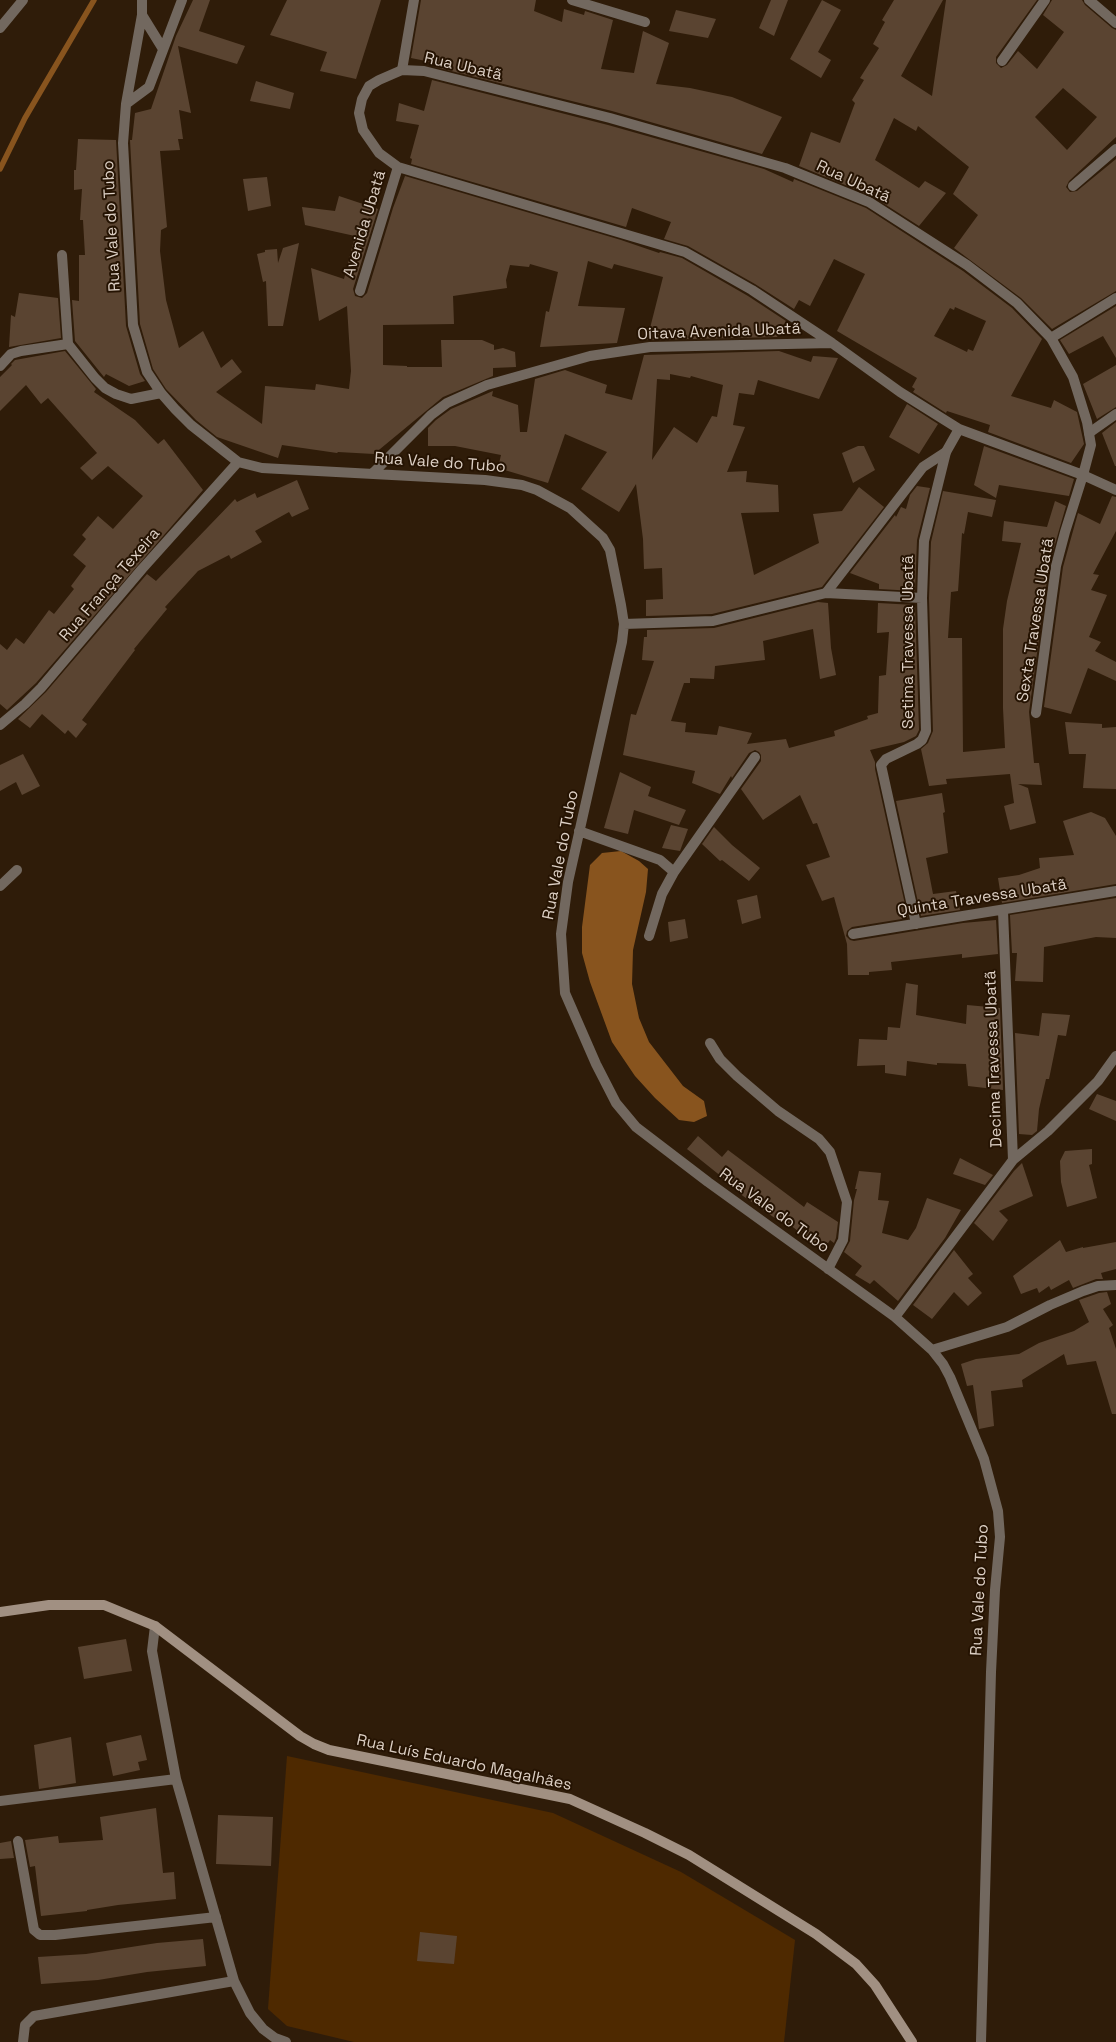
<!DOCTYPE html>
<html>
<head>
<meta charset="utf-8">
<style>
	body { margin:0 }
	canvas { display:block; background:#2f1c09 }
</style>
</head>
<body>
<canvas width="1116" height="2042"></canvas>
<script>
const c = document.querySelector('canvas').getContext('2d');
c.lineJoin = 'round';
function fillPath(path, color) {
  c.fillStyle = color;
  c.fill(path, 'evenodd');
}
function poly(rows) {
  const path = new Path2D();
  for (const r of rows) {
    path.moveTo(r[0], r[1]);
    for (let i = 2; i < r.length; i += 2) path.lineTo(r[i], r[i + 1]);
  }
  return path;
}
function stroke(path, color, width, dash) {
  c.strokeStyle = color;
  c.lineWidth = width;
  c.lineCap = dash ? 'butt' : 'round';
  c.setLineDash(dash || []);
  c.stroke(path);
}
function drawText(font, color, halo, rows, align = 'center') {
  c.font = font + ' "Space Grotesk",sans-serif';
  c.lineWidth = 4;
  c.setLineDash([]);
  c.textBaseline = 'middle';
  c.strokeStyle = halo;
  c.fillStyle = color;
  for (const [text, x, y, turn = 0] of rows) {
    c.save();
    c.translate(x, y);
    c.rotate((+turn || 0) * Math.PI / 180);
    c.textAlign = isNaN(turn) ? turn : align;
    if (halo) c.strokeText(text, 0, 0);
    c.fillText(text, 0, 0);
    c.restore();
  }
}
fillPath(poly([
	[287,1756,553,1813,681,1872,795,1940,784,2042,354,2042,287,2026,268,2009]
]), '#4e2900');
fillPath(poly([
	[621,851,639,861,648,869,646,892,633,950,632,984,639,1018,649,1042,683,1086,704,1101,707,1116,694,1122,679,1120,655,1098,635,1076,612,1042,590,982,582,953,582,927,590,865,602,853]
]), '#88541e');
stroke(poly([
	[0,169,25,118,94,0]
]), '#88541e', 5.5);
fillPath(poly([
	[193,0,210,0,199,31,245,46,237,64,178,46,191,113,179,110,183,139,178,139,180,150,160,151,167,227,161,230,160,251,166,300,179,348,203,331,221,368,232,359,242,372,216,392,262,424,265,386,315,390,316,384,349,389,351,371,347,306,319,321,311,268,344,279,355,236,305,225,302,207,335,211,339,196,378,209,353,289,355,296,362,298,367,293,393,208,405,176,621,240,659,253,660,252,682,258,748,296,786,321,777,337,647,340,663,277,614,264,612,269,588,261,578,306,625,308,617,343,540,347,546,311,549,312,558,272,530,264,529,267,510,265,506,280,507,288,453,296,454,324,383,325,383,365,407,366,407,367,442,367,441,340,482,340,494,345,494,350,503,348,515,352,516,367,493,368,493,376,443,397,374,454,338,452,337,453,282,445,278,458,217,437,196,420,166,389,153,369,140,324,130,140,132,140,135,113,151,109,176,36],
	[287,0,381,0,356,79,320,71,327,52,270,35],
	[421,0,536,0,534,11,562,22,564,9,584,15,585,11,613,20,601,69,634,73,643,31,669,43,656,84,690,88,732,97,782,117,762,154,612,111,435,67,436,63,411,58],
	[771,0,788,0,774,36,759,28],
	[822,0,841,10,818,52,831,60,821,78,790,59],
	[894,0,943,0,901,76,932,96,946,0,1037,0,996,57,996,63,1001,68,1007,65,1018,51,1037,69,1064,32,1043,15,1052,0,1082,0,1085,5,1112,28,1116,30,1116,137,1069,181,1066,187,1070,192,1077,191,1116,159,1116,291,1052,329,1021,298,954,248,978,215,953,194,969,167,918,126,916,131,894,118,875,160,919,188,925,181,946,193,919,226,872,196,799,166,811,132,840,143,855,103,852,100,864,80,860,78,879,48,873,44,885,22,882,20],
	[1063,88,1097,117,1067,150,1035,117],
	[676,10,716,19,708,38,669,31],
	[432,80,608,125,764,169,793,182,794,179,866,208,963,271,1012,308,1042,339,1011,396,1051,408,1054,400,1077,412,1084,444,1071,463,988,432,990,425,947,411,946,413,913,392,915,389,912,387,917,378,837,331,865,274,834,259,810,306,799,300,794,309,755,284,688,246,664,239,671,222,632,208,626,227,411,164,412,159,410,158,419,125,396,121,399,103,424,111],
	[955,307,986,321,973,351,968,349,967,352,934,336,950,308,954,310],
	[256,81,294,93,290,109,250,101],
	[78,139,116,140,126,326,140,374,145,381,129,386,106,374,104,377,75,341,72,300,79,301,79,255,85,255,83,220,80,220,82,189,74,190,74,170,76,170],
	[267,177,271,206,248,211,243,179],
	[299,243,283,326,268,326,266,281,263,282,257,254,265,252,265,250,277,249,278,263,283,248],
	[19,293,58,298,61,338,9,347,11,315,15,317],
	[1116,306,1116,358,1103,336,1069,354,1060,340],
	[65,351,96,389,94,392,135,420,158,444,164,439,203,490,36,683,7,710,0,704,0,644,7,650,16,638,24,644,49,610,54,614,74,589,71,586,86,566,73,555,86,539,82,535,98,516,113,529,143,496,108,466,92,480,80,468,97,453,48,398,41,404,26,385,0,411,0,377,12,365,11,364,15,360],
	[779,351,811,362,813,356,838,358,819,399,758,380,754,395,739,393,733,425,745,427,727,472,747,471,746,482,778,485,779,512,741,513,754,575,819,543,813,514,842,511,859,487,884,507,822,587,712,614,646,616,646,600,663,599,662,568,644,569,643,539,636,484,619,512,581,489,607,452,565,434,548,483,498,468,501,455,455,446,428,446,428,428,436,420,451,409,493,391,492,396,518,405,520,432,527,432,535,379,565,370,607,385,605,393,632,400,644,355],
	[670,374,690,378,691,376,723,385,717,417,712,416,697,443,674,427,652,460,657,379,670,380],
	[1116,365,1116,407,1097,419,1083,384],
	[907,404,938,424,919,454,889,437],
	[1116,422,1116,466,1115,466,1102,433],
	[858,446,864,446,875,470,853,483,842,453],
	[984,446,1074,479,1069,496,999,485,996,498,974,485],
	[297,480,309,509,292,517,289,512,255,531,262,542,231,559,229,555,198,571,165,607,167,609,134,649,135,650,82,720,87,724,76,738,68,730,65,734,42,714,30,728,18,719,46,692,147,574,156,581,235,499,237,502,255,493,257,498],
	[917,486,930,488,917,540,915,591,879,589,879,584,850,573,895,515,896,517,901,507,906,509,910,495],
	[943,491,996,500,992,517,968,512,964,534,962,533,958,591,951,592,948,638,962,638,963,752,1005,748,1003,708,1003,629,1007,601,1021,543,1002,541,1004,521,1047,527,1055,501,1066,506,1049,565,1029,712,1034,763,1039,763,1042,785,1018,784,1028,788,1036,823,1010,830,1004,806,1014,803,1010,774,946,779,947,784,929,786,921,749,928,743,933,731,929,598,931,542],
	[1112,496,1116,497,1116,531,1093,574,1099,575,1091,590,1107,595,1089,637,1101,642,1095,651,1116,662,1116,681,1088,668,1071,714,1044,707,1063,567,1078,513,1100,524],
	[818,602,828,603,831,648,836,675,820,679,813,629,763,641,765,660,715,666,714,679,690,678,690,683,684,683,671,721,686,723,685,732,717,735,719,726,752,733,747,744,786,739,789,748,835,736,834,731,868,719,867,716,878,713,879,676,886,675,889,632,877,633,878,603,915,605,919,730,916,736,904,742,870,750,875,762,875,769,908,918,852,927,847,931,846,936,850,940,854,941,963,923,996,920,998,954,962,958,962,954,891,962,892,970,869,972,869,975,848,975,847,944,834,897,822,901,806,865,830,857,817,823,813,824,800,795,763,820,741,789,761,761,761,755,759,752,755,750,749,753,732,778,731,776,720,794,692,783,695,771,623,755,631,714,636,715,654,661,642,660,644,637,647,637,647,630,714,628],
	[1065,722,1102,724,1102,728,1116,727,1116,789,1083,788,1086,754,1069,754],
	[23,754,40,786,22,795,16,782,0,791,0,765],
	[620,772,651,787,648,796,686,810,679,825,634,810,628,834,604,828],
	[942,793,945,812,943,813,948,853,926,858,933,894,956,891,960,910,921,916,896,801],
	[1091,812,1105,818,1116,836,1116,884,1002,903,998,878,1019,875,1040,868,1039,858,1074,855,1063,821],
	[671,825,688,829,680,851,662,848],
	[714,827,732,845,760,868,749,881,722,860,720,861,702,844],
	[757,895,761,918,742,924,737,900],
	[1116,898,1116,938,1096,937,1044,947,1043,982,1015,981,1017,953,1012,953,1010,915],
	[685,919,688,938,670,942,668,922],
	[906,983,918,985,916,1015,966,1024,967,1005,1000,1008,1003,1090,968,1086,966,1064,937,1063,937,1065,907,1061,906,1076,885,1073,885,1065,857,1066,859,1039,887,1040,888,1027,900,1028],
	[1042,1013,1070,1015,1066,1036,1058,1035,1049,1079,1046,1079,1039,1109,1037,1131,1032,1135,1019,1134,1015,1033,1039,1036],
	[1097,1094,1116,1101,1116,1121,1089,1109],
	[698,1136,722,1157,728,1150,804,1207,807,1202,838,1222,836,1238,834,1243,830,1240,823,1251,784,1220,782,1223,743,1196,732,1185,687,1149],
	[1092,1149,1092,1164,1089,1165,1097,1198,1067,1207,1061,1182,1060,1161,1065,1151],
	[960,1158,993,1175,985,1185,953,1174],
	[1022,1163,1033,1196,999,1211,1008,1220,993,1241,974,1223,1014,1171],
	[859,1171,881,1173,878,1200,889,1201,882,1233,908,1240,916,1228,927,1198,961,1210,945,1238,898,1301,874,1280,870,1284,855,1275,862,1266,844,1252,850,1241,854,1200,857,1189,855,1189],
	[1060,1240,1066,1252,1083,1247,1083,1248,1116,1242,1116,1269,1101,1273,1103,1279,1096,1279,1073,1288,1069,1280,1051,1290,1049,1286,1039,1293,1037,1288,1021,1294,1013,1276],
	[954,1250,973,1274,968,1278,982,1293,968,1306,954,1292,932,1319,913,1305],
	[1107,1292,1111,1304,1103,1309,1113,1325,1109,1328,1116,1349,1116,1414,1112,1414,1096,1361,1067,1365,1064,1354,1022,1380,1023,1387,991,1391,994,1426,979,1429,973,1385,967,1386,961,1364,976,1359,1019,1354,1039,1343,1074,1331,1089,1322,1079,1300,1099,1293],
	[126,1639,132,1671,84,1679,78,1647],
	[141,1735,147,1760,138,1762,140,1770,113,1776,106,1743],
	[71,1737,76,1783,39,1789,34,1745],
	[156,1808,163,1873,174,1872,176,1899,118,1905,87,1910,87,1911,41,1916,35,1866,30,1867,25,1840,58,1836,59,1843,103,1840,100,1817],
	[218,1815,273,1817,271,1866,216,1864],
	[11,1841,14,1858,0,1859,0,1843],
	[420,1932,457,1936,454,1964,417,1961],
	[203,1939,206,1966,147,1972,98,1980,41,1984,38,1957,86,1954,157,1943]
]), '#5a4431');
stroke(poly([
	[572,0,645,22],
	[1089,0,1116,23],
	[402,70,414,0],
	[1073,186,1116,149],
	[1051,338,1116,298],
	[1089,433,1116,414],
	[826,593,923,467,946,452],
	[0,886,17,870]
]), '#72685f', 10);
stroke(poly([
	[142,0,142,15,126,104,123,143,133,325,147,372,161,393,175,409,191,425,238,462,262,468,485,480,522,485,537,490,570,508,603,538,610,550,621,605,624,624,622,642,568,882,561,934,565,993,596,1064,616,1103,636,1127,708,1182,895,1317,932,1350,943,1364,950,1377,984,1459,998,1511,1000,1537,995,1590,991,1672,981,2042],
	[142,15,163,49],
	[0,28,23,0],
	[1002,61,1045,0],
	[126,104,149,87,182,0],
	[62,255,68,344],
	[360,291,398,167],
	[0,366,11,354,21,351,68,344,95,378,105,388,116,394,131,399,161,393],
	[373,473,431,415,447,403,487,385,590,356,650,347,832,343],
	[624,624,713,621,826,593,922,598],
	[1036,713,1056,566,1065,532,1083,475,1091,445,1087,422,1073,377,1051,338,1017,303,967,265,869,202,785,168,610,118,424,71,402,70,379,80,369,86,362,99,359,113,363,130,379,153,398,167,685,252,752,290,832,343,900,392,959,429,1083,475,1116,490],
	[0,725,25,704,41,688,142,569,238,462],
	[579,831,660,860,674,872],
	[1003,911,1013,1160],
	[916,924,881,765,886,759,917,744,922,740,926,731,922,598,924,541,946,452,959,429],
	[853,934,1116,891],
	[649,936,662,894,674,872,755,757],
	[710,1043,720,1059,737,1076,778,1111,819,1139,830,1152,847,1202,843,1240,828,1269],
	[895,1317,1013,1160,1048,1131,1098,1081,1116,1056],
	[932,1350,1007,1327,1050,1305,1083,1291,1098,1286,1116,1285],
	[155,1626,152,1651,176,1779,234,1981,250,2013,263,2029,275,2038,286,2042],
	[0,1801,176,1779],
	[18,1841,34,1930,40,1935,55,1935,216,1917],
	[23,2042,25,2025,34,2016,234,1981]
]), '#72685f', 10);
stroke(poly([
	[0,1612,49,1605,104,1605,155,1626,300,1736,314,1744,329,1750,570,1799,645,1833,689,1855,816,1934,856,1964,875,1985,912,2042]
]), '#a19082', 10);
drawText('16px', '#dccfc4', '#251302', [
	["Rua Ubatã",463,67,13],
	["Rua Ubatã",853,182,25],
	["Avenida Ubatã",365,224,-73],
	["Rua Vale do Tubo",112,226,-93],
	["Oitava Avenida Ubatã",719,332,-2],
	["Rua Vale do Tubo",440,463,4],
	["Rua França Texeira",110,585,-49],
	["Sexta Travessa Ubatã",1036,620,-81],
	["Setima Travessa Ubatã",909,642,-90],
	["Rua Vale do Tubo",561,855,-79],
	["Quinta Travessa Ubatã",982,898,-9],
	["Decima Travessa Ubatã",994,1059,-92],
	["Rua Vale do Tubo",774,1211,36],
	["Rua Vale do Tubo",980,1590,-87],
	["Rua Luís Eduardo Magalhães",464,1763,12]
]);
</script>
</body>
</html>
